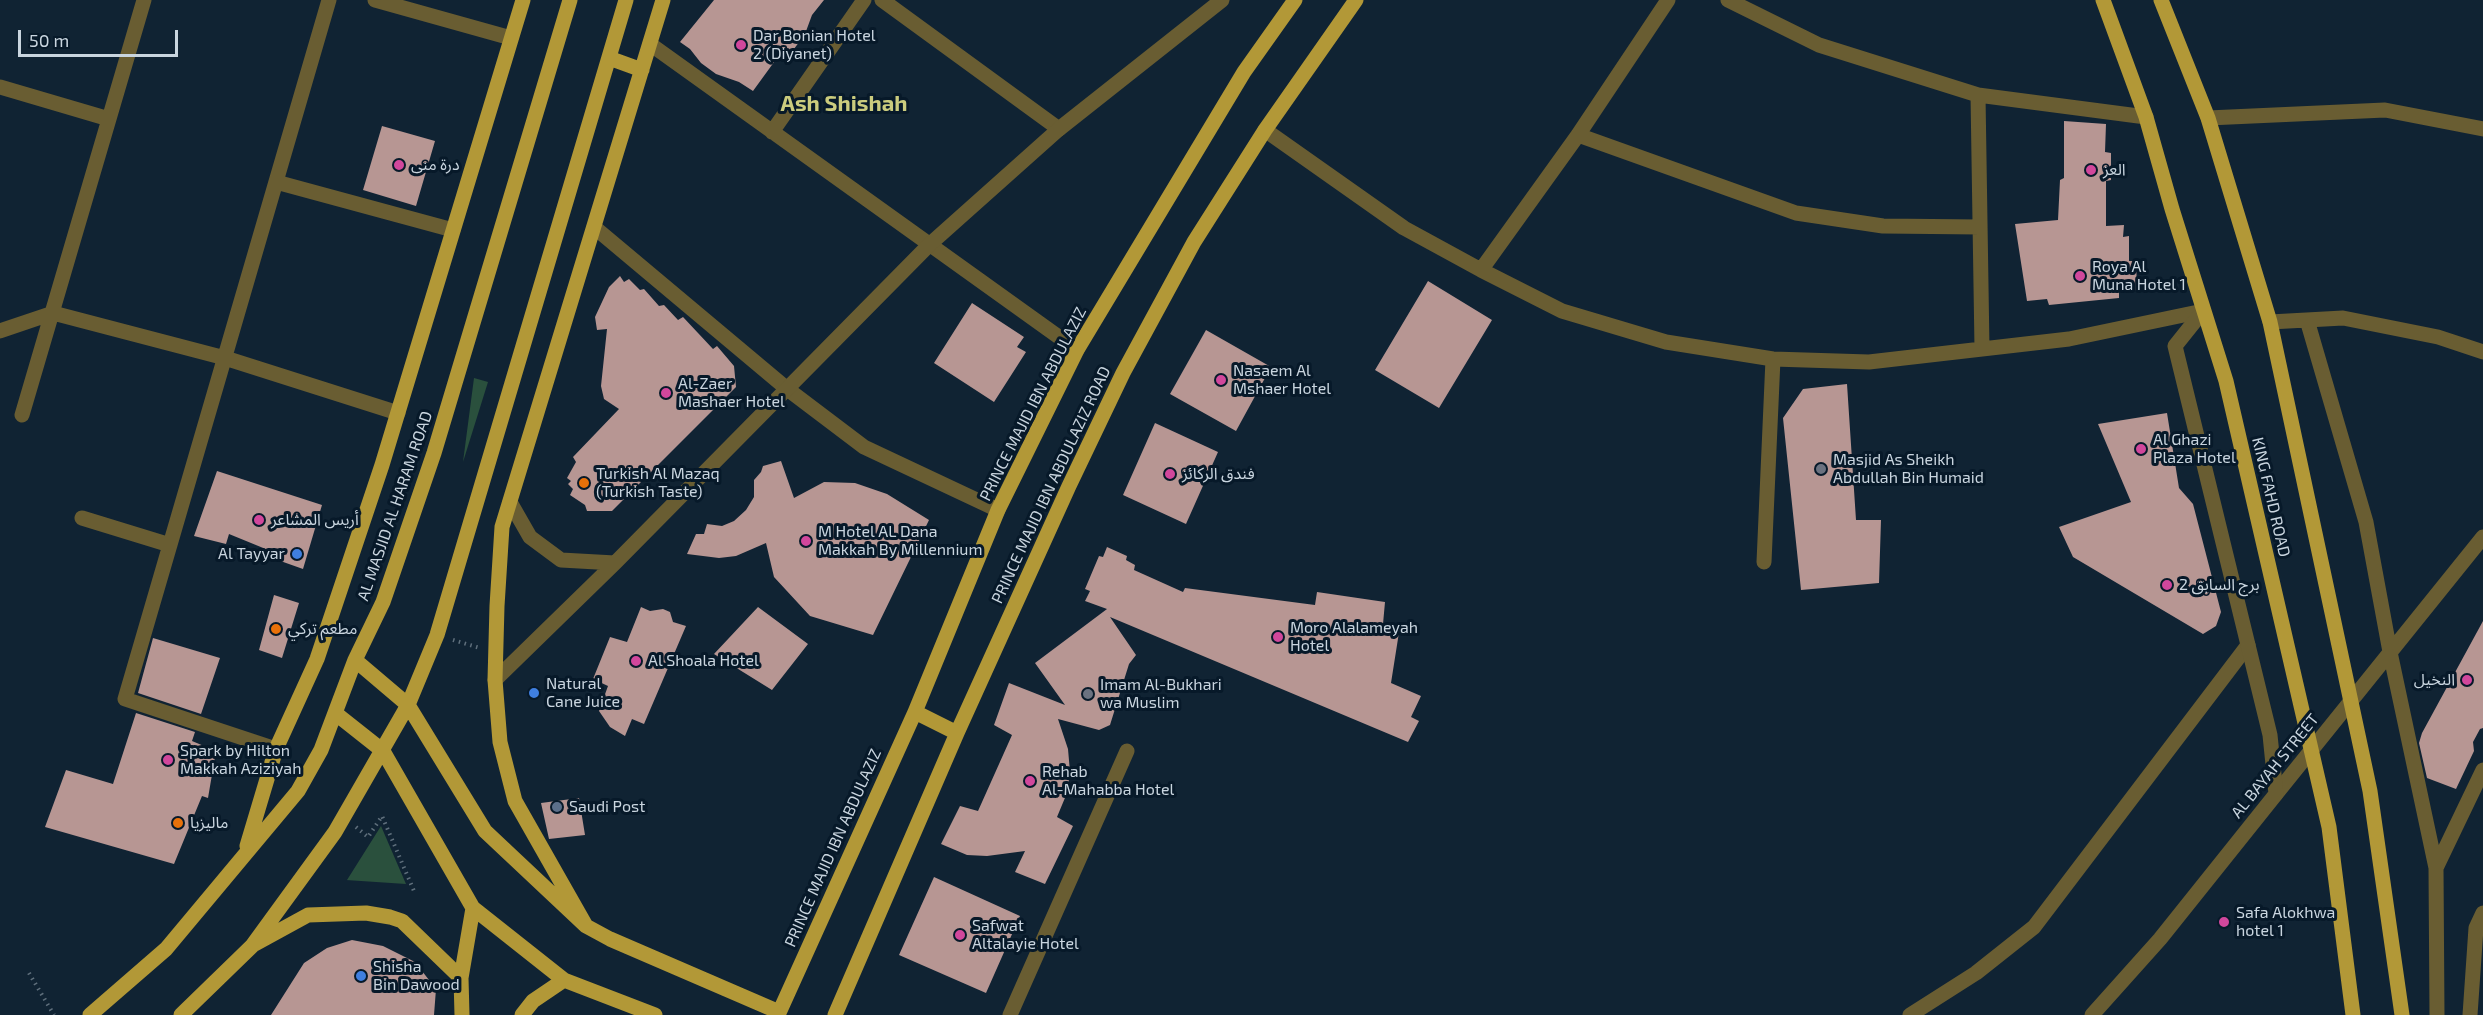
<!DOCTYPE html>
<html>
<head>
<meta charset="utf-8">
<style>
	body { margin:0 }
	#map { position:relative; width:2483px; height:1015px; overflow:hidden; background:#102333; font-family:"Exo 2",sans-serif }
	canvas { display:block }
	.scale { position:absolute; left:18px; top:30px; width:160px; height:27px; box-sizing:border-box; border:3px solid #c9d5df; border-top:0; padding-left:8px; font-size:18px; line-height:21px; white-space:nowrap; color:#c9d5df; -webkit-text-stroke:4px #071929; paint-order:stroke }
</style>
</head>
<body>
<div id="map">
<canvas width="2483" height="1015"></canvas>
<div class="scale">50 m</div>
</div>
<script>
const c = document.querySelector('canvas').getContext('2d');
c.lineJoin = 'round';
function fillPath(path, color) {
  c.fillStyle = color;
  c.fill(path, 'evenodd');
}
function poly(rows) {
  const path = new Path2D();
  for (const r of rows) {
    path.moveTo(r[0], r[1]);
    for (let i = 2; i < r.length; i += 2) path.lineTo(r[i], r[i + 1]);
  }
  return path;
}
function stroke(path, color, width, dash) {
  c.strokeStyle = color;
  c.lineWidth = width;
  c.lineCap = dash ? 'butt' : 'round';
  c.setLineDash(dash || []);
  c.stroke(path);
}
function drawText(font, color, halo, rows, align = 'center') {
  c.font = font + ' "Exo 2","Noto Sans Arabic",sans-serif';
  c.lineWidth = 6;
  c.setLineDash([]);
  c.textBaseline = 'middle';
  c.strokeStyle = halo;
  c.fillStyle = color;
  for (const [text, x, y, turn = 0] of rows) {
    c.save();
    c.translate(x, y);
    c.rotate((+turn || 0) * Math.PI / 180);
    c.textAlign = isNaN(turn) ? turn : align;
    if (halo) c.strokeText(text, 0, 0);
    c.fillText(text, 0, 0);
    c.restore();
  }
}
fillPath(poly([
	[474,378,488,382,463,462],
	[381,826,406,884,346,880,347,880]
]), '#2a503d');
fillPath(poly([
	[714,0,824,0,812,15,805,34,794,49,777,58,753,91,739,82,716,74,701,63,690,49,680,42],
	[2064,121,2106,124,2105,152,2111,153,2111,180,2106,181,2106,226,2124,225,2123,237,2129,236,2129,261,2136,261,2137,290,2119,292,2119,298,2049,305,2047,299,2027,301,2015,224,2058,220,2060,180,2064,178],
	[382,126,435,141,416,206,363,190],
	[620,276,624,282,629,279,640,290,644,289,659,306,664,305,678,320,683,317,713,349,717,346,734,366,736,387,612,511,587,511,585,505,570,495,573,489,568,484,571,481,567,478,576,462,573,457,619,409,604,399,601,386,607,329,597,330,595,317,609,287],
	[1428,281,1492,320,1439,408,1375,370],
	[972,303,1024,337,1017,347,1026,352,994,402,934,363],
	[1206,330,1271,367,1236,431,1170,394],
	[1847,384,1856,520,1881,520,1879,583,1801,590,1783,418,1803,389],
	[2167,413,2179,488,2193,504,2221,612,2216,626,2203,634,2073,557,2059,527,2131,502,2098,424],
	[1155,423,1218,452,1186,524,1123,495],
	[781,461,794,498,824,482,855,483,887,494,929,520,873,635,810,616,774,577,766,543,736,556,719,558,687,554,696,534,704,534,707,524,722,526,734,521,746,510,754,497,754,480,761,472,763,466],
	[217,471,322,505,303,569,272,558,273,552,229,534,226,544,194,536],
	[1107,547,1127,556,1126,560,1135,565,1134,570,1183,592,1185,588,1315,605,1317,592,1385,602,1383,624,1400,626,1391,683,1421,696,1411,717,1419,721,1408,742,1110,617,1136,655,1129,664,1110,725,1099,730,1058,719,1068,749,1070,772,1067,793,1057,817,1073,826,1045,884,1015,872,1025,851,987,856,967,855,941,844,960,806,978,811,1012,735,994,725,1009,683,1065,705,1035,663,1107,609,1085,601,1090,591,1085,589,1099,556,1103,557],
	[274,595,299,603,282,658,259,650],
	[641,607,650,611,663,609,670,612,673,622,686,626,644,724,632,719,625,736,610,727,599,711,608,686,593,679,610,637,627,642],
	[758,607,808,644,772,690,714,654],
	[2483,621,2483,728,2480,729,2473,742,2474,751,2456,789,2427,778,2419,743,2422,733],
	[153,638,220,658,201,714,138,693],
	[136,713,195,732,192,741,216,751,208,798,202,796,174,864,45,827,66,770,113,784],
	[579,798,585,835,549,839,541,803],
	[934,877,1020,916,986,993,899,955],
	[352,940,383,946,415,962,436,989,434,1015,271,1015,304,963,327,948]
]), '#b79693');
stroke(poly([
	[453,640,480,648],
	[356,827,368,837,382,816,414,891],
	[29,973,54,1015]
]), '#5f6f7c', 4, [1.5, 4.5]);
stroke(poly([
	[375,0,511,38],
	[882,0,1059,129],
	[1728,0,1819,45,1978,95,2146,117],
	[650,44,1077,350],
	[0,87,109,119],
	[1978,95,1982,349],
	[2208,118,2385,110,2483,129],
	[1265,130,1404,228,1481,270,1562,311,1666,342,1773,359,1869,362,2069,339,2203,311],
	[772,132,864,0],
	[1578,135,1796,213,1883,226,1980,227],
	[276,182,453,230],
	[594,227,786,388,864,447,998,510],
	[1481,270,1578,135,1668,0],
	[2307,320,2366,522,2390,652,2436,868],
	[2270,322,2343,318,2438,337,2483,352],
	[0,331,53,313,225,358,398,413],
	[22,415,144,0],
	[82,518,170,545],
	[1764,562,1773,359],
	[276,749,125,699,329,0],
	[2276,794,2483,537],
	[1010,1015,1127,751],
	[1910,1015,1976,973,2034,927,2248,645],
	[2437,1015,2436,868,2483,770]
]), '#695d32', 15);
stroke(poly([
	[510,502,530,537,561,560,615,563],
	[495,680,615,563,929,245,1059,129,1222,0],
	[2092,1015,2160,939,2276,794,2270,735,2175,346,2203,311],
	[2470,1015,2476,928,2483,913]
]), '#695d32', 15);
stroke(poly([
	[2103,0,2146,117,2172,209,2226,381,2329,827,2353,1015],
	[2161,0,2208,118,2270,322,2370,791,2402,1015],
	[609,58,642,70],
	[355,660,408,705,485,831,586,926,610,939,779,1012],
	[915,712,957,733],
	[335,713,383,751,473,908,564,980,655,1015],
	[247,846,276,749,317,659,382,465,523,0],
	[586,926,515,801,500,742,495,680,497,606,502,527,663,0],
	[255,944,308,915,366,913,390,917,402,921,461,978],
	[90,1015,166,949,298,791,321,750,355,660,383,602,434,453,570,0],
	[181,1015,252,946,335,832,408,705,437,635,626,0],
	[462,1015,461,978,473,908],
	[522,1015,533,1001,564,980],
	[778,1015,915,712,998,510,1077,350,1244,72,1295,0],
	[835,1015,957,733,1069,486,1123,373,1194,242,1265,130,1356,0]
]), '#b29837', 15);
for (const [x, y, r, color] of [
	[741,45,6,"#d1479c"],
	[399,165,6,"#d1479c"],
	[2091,170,6,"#d1479c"],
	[2080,276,6,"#d1479c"],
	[1221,380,6,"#d1479c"],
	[666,393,6,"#d1479c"],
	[2141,449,6,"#d1479c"],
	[1821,469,6,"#6b7280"],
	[1170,474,6,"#d1479c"],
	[584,483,6,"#e8710a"],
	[259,520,6,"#d1479c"],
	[806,541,6,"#d1479c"],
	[297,554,6,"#3f7fe0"],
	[2167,585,6,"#d1479c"],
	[276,629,6,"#e8710a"],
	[1278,637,6,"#d1479c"],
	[636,661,6,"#d1479c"],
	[2467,680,6,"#d1479c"],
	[534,693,6,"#3f7fe0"],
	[1088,694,6,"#6b7280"],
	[168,760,6,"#d1479c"],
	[1030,781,6,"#d1479c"],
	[557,807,6,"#5c6f8a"],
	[178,823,6,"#e8710a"],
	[2224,922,6,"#d1479c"],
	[960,935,6,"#d1479c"],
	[361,976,6,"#3f7fe0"]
]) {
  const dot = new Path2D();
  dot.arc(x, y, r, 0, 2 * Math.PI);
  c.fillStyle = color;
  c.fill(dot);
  stroke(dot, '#071929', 2);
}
drawText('16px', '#c9d5df', '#071929', [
	["Dar Bonian Hotel",753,36],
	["2 (Diyanet)",753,54],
	["درة منى",411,165],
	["العز",2103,170],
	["Roya Al",2092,267],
	["Muna Hotel 1",2092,285],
	["Nasaem Al",1233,371],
	["Mshaer Hotel",1233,389],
	["Al-Zaer",678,384],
	["Mashaer Hotel",678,402],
	["Al Ghazi",2153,440],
	["Plaza Hotel",2153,458],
	["Masjid As Sheikh",1833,460],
	["Abdullah Bin Humaid",1833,478],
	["Turkish Al Mazaq",596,474],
	["(Turkish Taste)",596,492],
	["فندق الركائز",1182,474],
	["أريس المشاعر",271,520],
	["M Hotel AL Dana",818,532],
	["Makkah By Millennium",818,550],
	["Al Tayyar",285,554,"right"],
	["برج السابق 2",2179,585],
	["Moro Alalameyah",1290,628],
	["Hotel",1290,646],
	["مطعم تركي",288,629],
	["Al Shoala Hotel",648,661],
	["النخيل",2455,680,"right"],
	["Natural",546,684],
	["Cane Juice",546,702],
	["Imam Al-Bukhari",1100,685],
	["wa Muslim",1100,703],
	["Spark by Hilton",180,751],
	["Makkah Aziziyah",180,769],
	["Rehab",1042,772],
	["Al-Mahabba Hotel",1042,790],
	["Saudi Post",569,807],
	["ماليزيا",190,823],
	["Safa Alokhwa",2236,913],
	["hotel 1",2236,931],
	["Safwat",972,926],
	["Altalayie Hotel",972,944],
	["Shisha",373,967],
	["Bin Dawood",373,985]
], 'left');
drawText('16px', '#c9d5df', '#071929', [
	["PRINCE MAJID IBN ABDULAZIZ",1033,404,-63],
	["PRINCE MAJID IBN ABDULAZIZ ROAD",1051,485,-65],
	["KING FAHD ROAD",2271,497,77],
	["AL MASJID AL HARAM ROAD",395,506,-71],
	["AL BAYAH STREET",2275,766,-51],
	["PRINCE MAJID IBN ABDULAZIZ",833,848,-66]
]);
drawText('bold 22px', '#cbcc7e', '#071929', [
	["Ash Shishah",844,104]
]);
</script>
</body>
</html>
